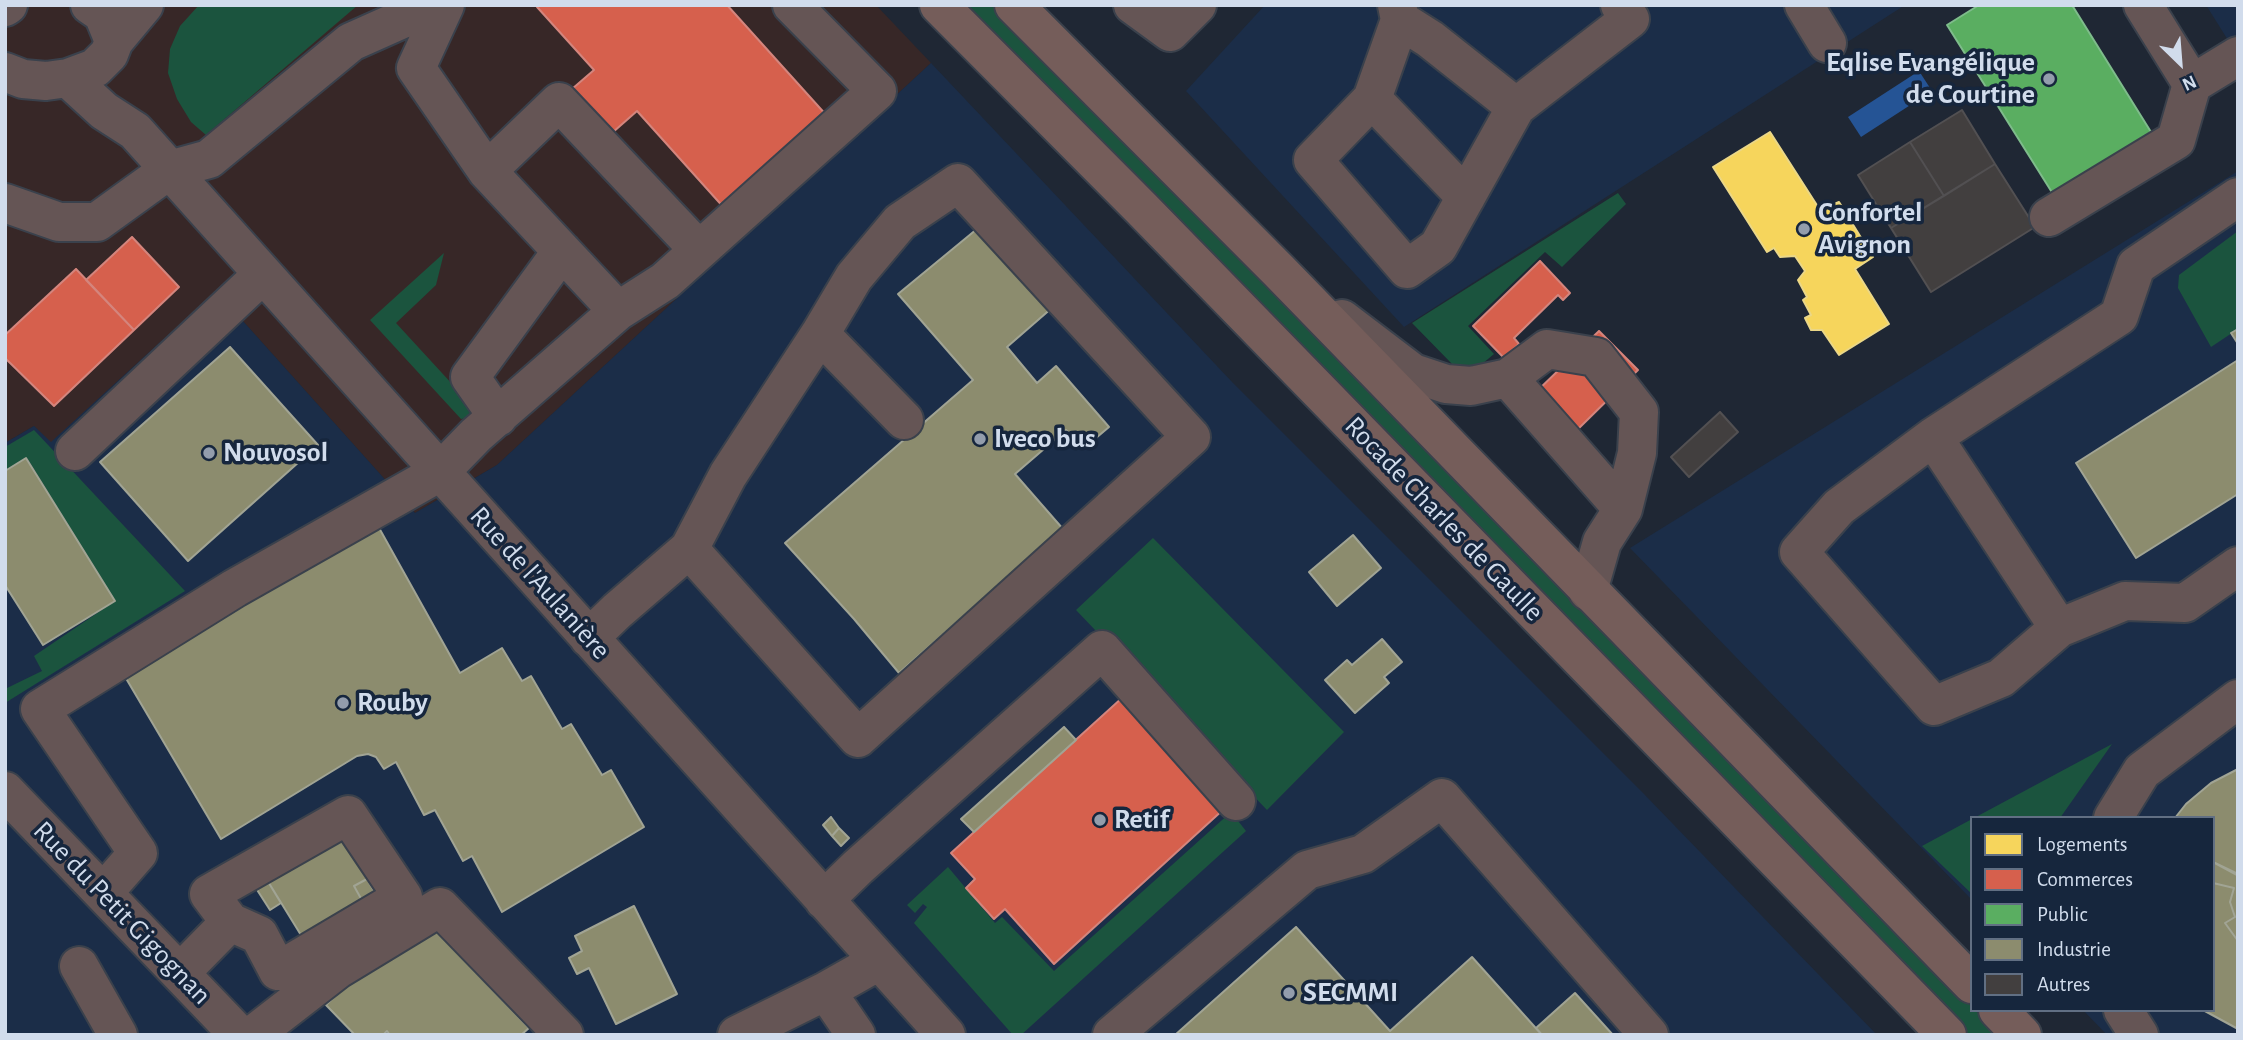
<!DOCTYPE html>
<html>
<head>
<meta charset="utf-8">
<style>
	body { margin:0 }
	#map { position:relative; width:2243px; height:1040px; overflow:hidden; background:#1f2734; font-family:"Alegreya Sans",sans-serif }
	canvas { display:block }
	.frame { position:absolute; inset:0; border:7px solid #d1dcec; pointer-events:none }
	.legend { position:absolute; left:1970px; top:816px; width:245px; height:196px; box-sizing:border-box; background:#16263d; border:2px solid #616f83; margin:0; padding:9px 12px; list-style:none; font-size:21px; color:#d1dcec }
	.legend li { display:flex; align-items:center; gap:14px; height:35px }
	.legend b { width:35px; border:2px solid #616f83 }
	.north { position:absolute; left:2145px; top:28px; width:70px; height:70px; -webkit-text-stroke:5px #16263d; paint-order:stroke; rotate:155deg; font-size:19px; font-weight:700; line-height:28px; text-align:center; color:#d1dcec }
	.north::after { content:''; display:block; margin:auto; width:24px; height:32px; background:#d1dcec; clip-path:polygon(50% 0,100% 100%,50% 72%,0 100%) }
</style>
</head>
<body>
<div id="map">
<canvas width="2243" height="1040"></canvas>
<div class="frame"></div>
<ul class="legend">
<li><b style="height:19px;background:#f6d55c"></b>Logements</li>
<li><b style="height:19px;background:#d6604d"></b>Commerces</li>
<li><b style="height:19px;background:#5aae61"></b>Public</li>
<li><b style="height:19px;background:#8c8c6e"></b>Industrie</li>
<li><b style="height:19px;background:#423f3f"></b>Autres</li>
</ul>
<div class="north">N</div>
</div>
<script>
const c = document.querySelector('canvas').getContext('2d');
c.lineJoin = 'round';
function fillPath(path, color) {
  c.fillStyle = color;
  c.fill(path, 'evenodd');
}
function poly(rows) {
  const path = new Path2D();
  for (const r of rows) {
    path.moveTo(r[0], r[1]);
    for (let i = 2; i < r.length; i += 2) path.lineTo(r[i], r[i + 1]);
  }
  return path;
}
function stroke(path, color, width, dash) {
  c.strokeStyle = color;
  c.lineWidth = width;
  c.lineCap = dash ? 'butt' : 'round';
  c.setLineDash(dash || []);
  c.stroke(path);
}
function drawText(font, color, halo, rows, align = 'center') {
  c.font = font + ' "Alegreya Sans",sans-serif';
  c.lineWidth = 7;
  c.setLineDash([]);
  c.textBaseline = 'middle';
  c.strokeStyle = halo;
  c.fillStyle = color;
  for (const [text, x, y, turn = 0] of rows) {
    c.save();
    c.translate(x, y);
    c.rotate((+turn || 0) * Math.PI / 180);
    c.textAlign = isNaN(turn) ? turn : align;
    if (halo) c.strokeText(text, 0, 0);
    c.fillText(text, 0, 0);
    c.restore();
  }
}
fillPath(poly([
	[5,5,876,5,931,63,497,465,415,513,216,291,51,443,34,426,5,443]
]), '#372727');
fillPath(poly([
	[1265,5,1905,5,1404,327,1186,91],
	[2206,5,2238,5,2238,56],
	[931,63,1233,383,1644,794,1877,1035,5,1035,5,443,34,426,51,442,216,291,415,513,497,465],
	[2238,171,2238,1035,2107,1035,2083,1010,2213,1010,2213,818,1972,818,1972,900,1630,548]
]), '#1b2d48');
fillPath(poly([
	[199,5,358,5,206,135,191,122,177,99,168,73,170,49,180,26],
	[961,5,995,5,1972,1007,1972,1010,1975,1010,1999,1035,1967,1035],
	[1618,193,1626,204,1562,267,1545,252,1468,326,1494,354,1470,374,1454,366,1412,323],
	[2238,231,2238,329,2211,347,2178,288,2179,275],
	[444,253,436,285,396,323,476,410,468,418,461,419,370,320],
	[34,430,185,591,5,703,5,689,42,671,34,656,115,601,27,458,5,471,5,447],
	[1153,538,1344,732,1267,810,1076,610],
	[2112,744,2060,818,1974,818],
	[1231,812,1246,831,1021,1035,1013,1035,914,923,927,907,923,904,915,913,907,905,948,867,995,923,1002,917,1054,971],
	[1972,819,1972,894,1922,846]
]), '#1b543e');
fillPath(poly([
	[1919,71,1932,91,1861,137,1848,117]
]), '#255495');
const homes = poly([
	[1770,132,1820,210,1839,202,1873,257,1855,269,1889,324,1839,355,1822,330,1811,330,1805,318,1811,315,1803,300,1807,297,1798,280,1805,271,1795,256,1780,257,1774,248,1767,252,1713,167,1770,132]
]);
fillPath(homes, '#f6d55c');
stroke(homes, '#ebd787', 2);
const shops = poly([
	[539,5,727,5,828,117,726,210,637,111,612,133,572,89,594,70,537,7,539,5],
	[132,237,179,287,134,330,86,280,132,237],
	[1540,261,1570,293,1563,300,1558,295,1514,338,1519,344,1504,358,1473,326,1540,261],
	[76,269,134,330,54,406,5,358,5,335,76,269],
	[1599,331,1638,370,1572,435,1533,395,1599,331],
	[1123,697,1225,808,1054,964,1005,909,994,919,966,888,975,879,951,853,1123,697]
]);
fillPath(shops, '#d6604d');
stroke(shops, '#d4857d', 2);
const public = poly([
	[1979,5,2072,5,2151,132,2053,194,1947,25,1979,5]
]);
fillPath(public, '#5aae61');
stroke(public, '#7ebc8b', 2);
const industry = poly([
	[983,224,1053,307,1007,347,1037,383,1056,366,1109,427,1083,449,1066,430,1015,474,1063,529,899,673,854,619,785,543,973,380,898,294,983,224],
	[2238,329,2238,344,2231,333,2238,329],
	[230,347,318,445,188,561,100,462,230,347],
	[2238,360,2238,494,2136,558,2076,463,2238,360],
	[26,458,115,601,43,645,5,585,5,471,26,458],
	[378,526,460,673,502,648,522,681,531,676,562,729,571,724,602,775,611,770,644,827,502,912,472,856,463,861,435,810,424,815,396,762,384,769,376,757,368,754,357,756,221,839,124,675,378,526],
	[1353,535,1381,568,1337,606,1309,572,1353,535],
	[1382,639,1402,662,1384,677,1389,683,1355,713,1325,680,1347,660,1352,665,1382,639],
	[1064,727,1076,740,974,832,961,819,1064,727],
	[2238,769,2238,874,2237,875,2213,862,2213,818,2175,818,2186,804,2211,783,2238,769],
	[831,817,839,828,832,836,823,825,831,817],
	[839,828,849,838,841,846,832,836,839,828],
	[338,831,367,879,354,886,364,904,304,940,264,875,338,831],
	[2213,862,2238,874,2238,941,2225,923,2235,917,2230,902,2234,888,2213,883,2213,862],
	[264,875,281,903,270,910,252,882,264,875],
	[367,879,377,896,364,904,354,886,367,879],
	[2213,883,2234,888,2230,902,2235,917,2225,923,2238,941,2238,1029,2203,1010,2213,1010,2213,883],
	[634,906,677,994,616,1024,589,968,577,974,569,958,582,951,575,936,634,906],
	[429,923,529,1028,521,1035,390,1035,387,1031,383,1035,355,1035,326,1005,373,959,380,966,429,923],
	[1296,927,1390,1031,1472,957,1542,1035,1175,1035,1296,927],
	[1575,993,1613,1035,1542,1035,1536,1028,1575,993]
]);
fillPath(industry, '#8c8c6e');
stroke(industry, '#a1a494', 2);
const building = poly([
	[1962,110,1995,164,1944,196,1910,142,1962,110],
	[1910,142,1944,196,1891,228,1858,175,1910,142],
	[1995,164,2035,227,1931,292,1891,228,1995,164],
	[1720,412,1738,432,1689,477,1671,457,1720,412]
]);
fillPath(building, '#423f3f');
stroke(building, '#525052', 2);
const minor = poly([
	[1133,5,1170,32,1197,5],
	[1397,5,1400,20,1430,39,1516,107,1630,19,1620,5],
	[1804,5,1827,43],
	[2143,5,2192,84,2238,56],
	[5,7,8,5],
	[1400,20,1372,99,1313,160,1407,269,1438,247,1516,107],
	[114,41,144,5],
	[5,72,23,79,46,81,68,78,95,68,109,54,114,41,103,14,90,5],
	[68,78,104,111,135,131,946,1035],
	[1372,99,1466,197],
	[487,171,559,102,699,250],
	[2238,197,2136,266,2119,316,1933,437,1839,507,1799,552,1934,706,2001,678,2059,628,2125,601,2185,603,2238,566],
	[5,203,59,222,97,222,169,170,209,159,351,42,434,5],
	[2049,217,2176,140,2192,84],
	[618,311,665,281,877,91,792,5],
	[1342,319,1413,373,1446,384,1471,386,1508,378,1547,349,1596,357,1639,412,1637,453,1623,509,1602,542,1588,591],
	[1508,378,1623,509],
	[498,417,470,377,562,251],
	[1933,437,2059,628],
	[75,451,262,275],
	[689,549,858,738,1191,437,958,183,900,222,854,277,820,334,904,420],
	[589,638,617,611,689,549,728,475,820,334],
	[5,791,239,1035],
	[2113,818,2142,771,2238,699],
	[104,892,138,853,40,709,235,588,440,472,476,435,618,311,487,171,416,68,445,5],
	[824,900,858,867,1102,650,1236,801],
	[79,966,118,1035],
	[180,973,230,922,209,894,348,815,403,897,278,971,259,935,230,922],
	[826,991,856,1035],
	[2123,1010,2139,1035],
	[253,1035,338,969,440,907,564,1035],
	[737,1035,826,991,879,961],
	[1112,1035,1307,870,1363,854,1442,798,1649,1035]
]);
const major = poly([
	[939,5,1142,209,1947,1035],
	[1014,5,1279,271,1972,984],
	[1998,1010,2022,1035]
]);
stroke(minor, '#3a414c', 42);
stroke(major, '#3a414c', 42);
stroke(minor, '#655555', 38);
stroke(major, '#755d5a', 38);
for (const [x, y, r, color] of [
	[2049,79,7,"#939dac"],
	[1804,229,7,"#939dac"],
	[980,439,7,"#939dac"],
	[209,453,7,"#939dac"],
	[343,703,7,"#939dac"],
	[1100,820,7,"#939dac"],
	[1289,993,7,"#939dac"]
]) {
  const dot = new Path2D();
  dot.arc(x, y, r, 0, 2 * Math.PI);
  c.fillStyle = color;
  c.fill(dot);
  stroke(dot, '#16263d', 2.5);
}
drawText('bold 28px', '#d1dcec', '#16263d', [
	["Eqlise Evangélique",2035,63,"right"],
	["de Courtine",2035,95,"right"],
	["Confortel",1818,213],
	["Avignon",1818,245],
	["Iveco bus",994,439],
	["Nouvosol",223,453],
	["Rouby",357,703],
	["Retif",1114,820],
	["SECMMI",1303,993]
], 'left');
drawText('28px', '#d1dcec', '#16263d', [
	["Rocade Charles de Gaulle",1444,519,46],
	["Rue de l'Aulanière",540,583,48],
	["Rue du Petit Gigognan",122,913,46]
]);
</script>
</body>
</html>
